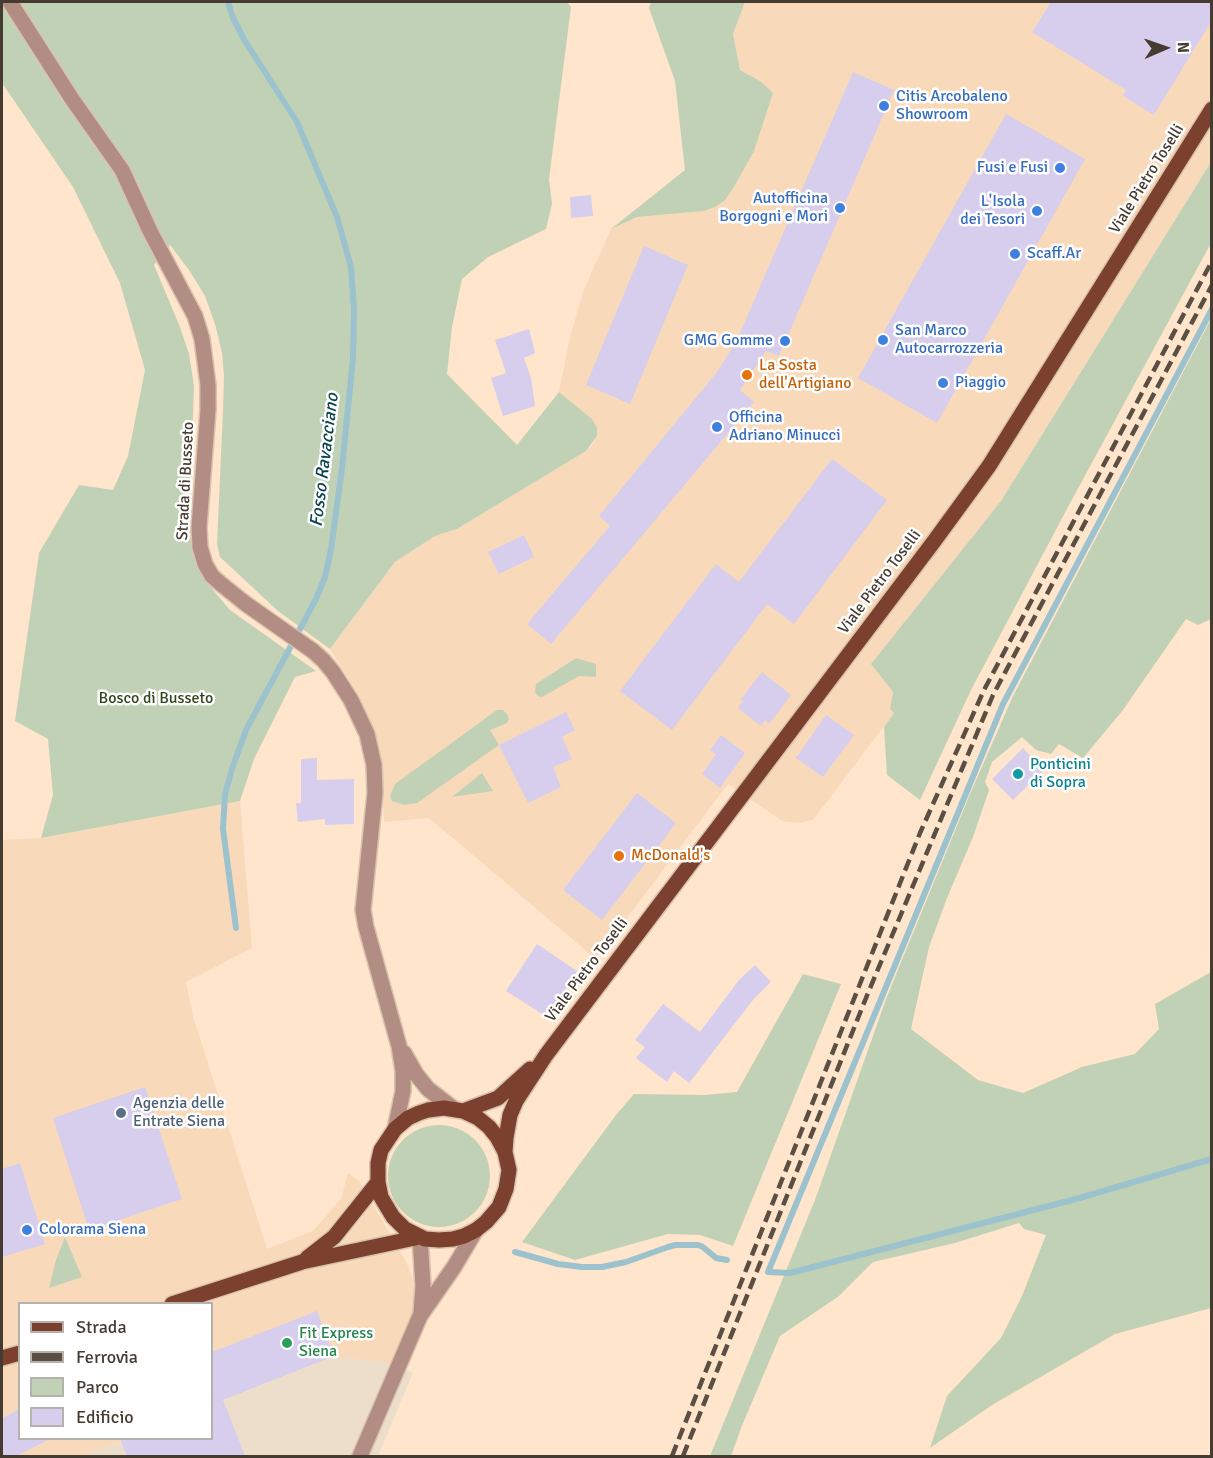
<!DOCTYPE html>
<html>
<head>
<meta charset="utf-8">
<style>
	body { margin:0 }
	#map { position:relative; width:1213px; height:1458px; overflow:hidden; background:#ffe5cc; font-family:Signika,sans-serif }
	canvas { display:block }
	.frame { position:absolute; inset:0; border:3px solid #453b31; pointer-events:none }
	.legend { position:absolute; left:18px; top:1302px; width:195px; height:138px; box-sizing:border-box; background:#fff; border:2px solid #b5b1ad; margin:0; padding:8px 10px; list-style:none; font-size:18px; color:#453b31 }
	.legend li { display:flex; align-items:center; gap:12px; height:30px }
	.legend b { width:30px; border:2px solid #b5b1ad }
	.north { position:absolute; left:1135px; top:18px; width:60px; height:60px; -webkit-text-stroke:4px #fff; paint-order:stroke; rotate:88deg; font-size:16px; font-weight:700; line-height:24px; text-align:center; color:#453b31 }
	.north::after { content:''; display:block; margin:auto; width:21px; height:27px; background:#453b31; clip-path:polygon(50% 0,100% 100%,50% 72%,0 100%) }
</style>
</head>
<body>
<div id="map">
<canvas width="1213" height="1458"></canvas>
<div class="frame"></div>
<ul class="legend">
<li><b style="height:8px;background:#7c402f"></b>Strada</li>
<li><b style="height:8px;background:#5b4f44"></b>Ferrovia</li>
<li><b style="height:16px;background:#c1d1b6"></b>Parco</li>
<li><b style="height:16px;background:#d7cdec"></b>Edificio</li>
</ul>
<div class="north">N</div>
</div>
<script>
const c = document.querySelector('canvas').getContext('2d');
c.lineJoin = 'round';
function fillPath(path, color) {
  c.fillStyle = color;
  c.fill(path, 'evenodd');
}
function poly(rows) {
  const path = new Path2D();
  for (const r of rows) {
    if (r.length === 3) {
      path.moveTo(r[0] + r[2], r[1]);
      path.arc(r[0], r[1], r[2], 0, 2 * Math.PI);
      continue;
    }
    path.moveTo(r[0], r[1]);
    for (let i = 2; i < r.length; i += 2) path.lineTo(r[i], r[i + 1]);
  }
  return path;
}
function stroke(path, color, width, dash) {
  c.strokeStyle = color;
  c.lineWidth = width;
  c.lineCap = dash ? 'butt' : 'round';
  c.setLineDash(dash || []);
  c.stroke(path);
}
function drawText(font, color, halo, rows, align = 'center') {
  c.font = font + ' Signika,sans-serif';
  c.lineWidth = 5;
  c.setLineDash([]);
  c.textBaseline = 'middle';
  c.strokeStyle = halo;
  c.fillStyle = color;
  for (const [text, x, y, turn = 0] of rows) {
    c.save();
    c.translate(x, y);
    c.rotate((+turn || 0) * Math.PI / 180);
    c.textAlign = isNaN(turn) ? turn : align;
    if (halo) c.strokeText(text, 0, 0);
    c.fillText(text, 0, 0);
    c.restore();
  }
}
fillPath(poly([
	[745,2,1211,2,1211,162,1001,501,872,663,893,692,890,709,894,713,813,820,799,823,782,821,728,784,596,959,429,818,384,822,381,759,359,695,330,649,395,562,435,536,457,529,586,451,593,444,597,436,592,419,559,392,570,337,583,292,611,229,637,217,704,211,715,207,760,81,740,70,733,34],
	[240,801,252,948,186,982,193,1016,267,1249,313,1231,341,1199,348,1173,360,1182,407,1264,413,1279,415,1306,407,1333,393,1364,334,1356,212,1405,212,1304,20,1304,20,1438,128,1439,83,1456,2,1456,2,840,41,838]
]), '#f8dabb');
fillPath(poly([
	[334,1356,393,1364,413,1373,378,1456,83,1456,128,1439,212,1438,212,1405]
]), '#ecdecb');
fillPath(poly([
	[2,2,567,2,571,7,549,179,552,204,546,229,488,257,462,279,452,327,447,374,517,445,559,392,592,419,597,428,597,436,586,451,457,529,435,536,395,562,330,649,278,611,220,557,217,544,223,411,224,376,222,353,215,324,205,296,189,270,170,245,154,265,180,327,189,354,194,386,192,444,188,520,193,555,203,578,230,610,316,671,295,677,254,759,240,801,41,838,53,795,48,739,15,721,39,553,79,485,113,490,128,456,145,370,120,283,73,187,2,83],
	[651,2,745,2,733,34,740,70,760,81,773,93,754,151,734,187,725,200,715,207,704,211,637,217,611,229,685,170,675,81,649,8],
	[1211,162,1211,243,1068,507,971,690,920,800,887,775,884,727,894,713,890,709,893,692,871,664,1001,501],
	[1211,319,1211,619,1198,625,1186,619,1123,710,1083,758,1059,744,1051,754,1036,750,1022,737,992,762,985,782,989,790,973,837,947,898,929,947,911,1029,978,1080,1023,1093,1082,1067,1135,1054,1159,1029,1155,1004,1211,972,1211,1308,1115,1334,992,1405,930,1448,947,1396,1001,1338,1022,1296,1046,1235,1024,1229,1019,1223,955,1243,873,1262,839,1296,780,1336,741,1428,731,1456,710,1456,815,1200,886,999,970,794,1013,696],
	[576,658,596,664,596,677,579,676,542,697,538,696,535,692,536,684],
	[497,710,503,710,507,714,509,719,507,723,490,730,499,745,417,803,404,805,392,801,390,796,395,784],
	[482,773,493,791,452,797],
	[803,974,841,984,733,1246,700,1235,668,1234,575,1260,522,1242,616,1115,634,1094,704,1095,737,1092],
	[439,1176,51],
	[65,1237,82,1277,49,1288,56,1260]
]), '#c1d1b6');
stroke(poly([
	[228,2,233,18,245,41,297,122,337,217,351,267,354,310,353,358,342,468,331,549,325,577,316,599,246,730,233,766,225,794,223,829,236,928],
	[1212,309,1003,704,768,1272,790,1273,1076,1199,1212,1159],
	[515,1252,558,1264,582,1267,602,1267,626,1262,668,1247,675,1245,698,1245,703,1247,716,1258,727,1260]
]), '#9cc2cd', 6);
fillPath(poly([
	[1051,2,1212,2,1212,20,1154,115,1123,96,1126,90,1032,32],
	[853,72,894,90,779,356,766,351,740,390,754,402,551,644,527,624,610,526,599,516,717,372,737,340],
	[1006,114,1085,159,937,423,858,378],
	[591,195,593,216,571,218,570,197],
	[644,246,688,265,630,404,586,385],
	[529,329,535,353,524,358,531,378,535,406,503,416,491,378,506,373,495,340],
	[832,459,887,500,794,624,767,604,672,730,620,691,716,564,739,582],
	[524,535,534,557,499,574,488,552],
	[762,672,791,695,769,724,765,720,761,726,738,708,743,701,740,700],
	[566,712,575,730,562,737,572,759,553,767,561,787,528,803,499,745],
	[826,715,854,735,823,777,796,758],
	[721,735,745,753,720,788,702,774,716,754,710,750],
	[1023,748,1044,770,1013,800,992,779],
	[317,758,317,780,354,779,354,824,325,825,325,819,298,822,296,803,301,803,301,759],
	[637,793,676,823,602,920,563,890],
	[537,944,577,971,547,1017,506,991],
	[755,965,771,982,753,1000,689,1083,674,1071,667,1082,636,1058,645,1047,635,1040,663,1004,700,1032,739,980],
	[145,1087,182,1199,89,1230,53,1118],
	[20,1163,45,1244,2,1257,2,1169],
	[317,1311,334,1356,223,1400,245,1456,127,1456,120,1438,212,1438,212,1352],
	[20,1409,20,1438,52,1438,16,1456,2,1456,2,1418]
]), '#d7cdec');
const minor = poly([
	[10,2,72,99,122,170,150,231,195,316,202,339,208,385,208,410,199,527,200,547,205,564,212,576,221,584,246,604,313,651,323,660,333,672,351,700,367,734,374,765,375,793,363,910,366,927,399,1046,403,1071,403,1091,395,1129],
	[404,1053,416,1074,428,1089,454,1109],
	[420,1237,423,1286,421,1313],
	[360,1456,420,1316,454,1267,476,1230]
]);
const major = poly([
	[463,1111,498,1098,530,1069],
	[505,1152,497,1137,489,1127,478,1118,463,1111,444,1108,428,1110,419,1113,408,1118,395,1129,381,1150,378,1163,378,1182,381,1197,393,1217,405,1229,425,1239,439,1240,453,1239,464,1236,476,1230,486,1222,499,1207,506,1189,509,1170,505,1152,506,1138,510,1115,516,1101,546,1055,935,540,989,466,1212,109],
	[307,1258,334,1237,378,1182],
	[172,1304,302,1262,420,1237],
	[2,1358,20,1353]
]);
stroke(minor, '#dac3ad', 18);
stroke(major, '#dac3ad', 18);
stroke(minor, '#b18d83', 15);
stroke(major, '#7c402f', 15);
stroke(poly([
	[672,1456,920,833,984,690,1212,261],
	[683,1456,868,993,993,695,1212,285]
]), '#5b4f44', 4.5, [12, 6]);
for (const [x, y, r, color] of [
	[884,106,6,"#3f7fe0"],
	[1060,168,6,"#3f7fe0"],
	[840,208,6,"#3f7fe0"],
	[1037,211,6,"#3f7fe0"],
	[1015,254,6,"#3f7fe0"],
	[883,340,6,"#3f7fe0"],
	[785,341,6,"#3f7fe0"],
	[747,375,6,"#e8710a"],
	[943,383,6,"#3f7fe0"],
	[717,427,6,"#3f7fe0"],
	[1018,774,6,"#0f9aa8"],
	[619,856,6,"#e8710a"],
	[121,1113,6,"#5c6f8a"],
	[27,1230,6,"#3f7fe0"],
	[287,1343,6,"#2e9e5b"]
]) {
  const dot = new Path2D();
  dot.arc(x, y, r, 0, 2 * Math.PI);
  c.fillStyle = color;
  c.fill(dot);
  stroke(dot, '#fff', 2);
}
drawText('16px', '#366cbe', '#fff', [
	["Citis Arcobaleno",896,97],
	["Showroom",896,115],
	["Fusi e Fusi",1048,168,"right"],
	["Autofficina",828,199,"right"],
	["Borgogni e Mori",828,217,"right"],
	["L'Isola",1025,202,"right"],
	["dei Tesori",1025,220,"right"],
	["Scaff.Ar",1027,254],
	["San Marco",895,331],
	["Autocarrozzeria",895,349],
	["GMG Gomme",773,341,"right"],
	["Piaggio",955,383],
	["Officina",729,418],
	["Adriano Minucci",729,436],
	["Colorama Siena",39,1230]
], 'left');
drawText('16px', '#453b31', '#fff', [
	["Viale Pietro Toselli",1147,179,-58],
	["Strada di Busseto",186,481,-87],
	["Viale Pietro Toselli",880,582,-53],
	["Viale Pietro Toselli",587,970,-53]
]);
drawText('16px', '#c56008', '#fff', [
	["La Sosta",759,366],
	["dell'Artigiano",759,384],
	["McDonald's",631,856]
], 'left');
drawText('16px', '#2f461a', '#fff', [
	["Bosco di Busseto",156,699]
]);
drawText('16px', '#0d838f', '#fff', [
	["Ponticini",1030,765],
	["di Sopra",1030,783]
], 'left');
drawText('16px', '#4e5e75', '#fff', [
	["Agenzia delle",133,1104],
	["Entrate Siena",133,1122]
], 'left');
drawText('16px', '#27864d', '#fff', [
	["Fit Express",299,1334],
	["Siena",299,1352]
], 'left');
drawText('italic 18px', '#0b4450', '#fff', [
	["Fosso Ravacciano",325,460,-83]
]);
</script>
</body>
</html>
